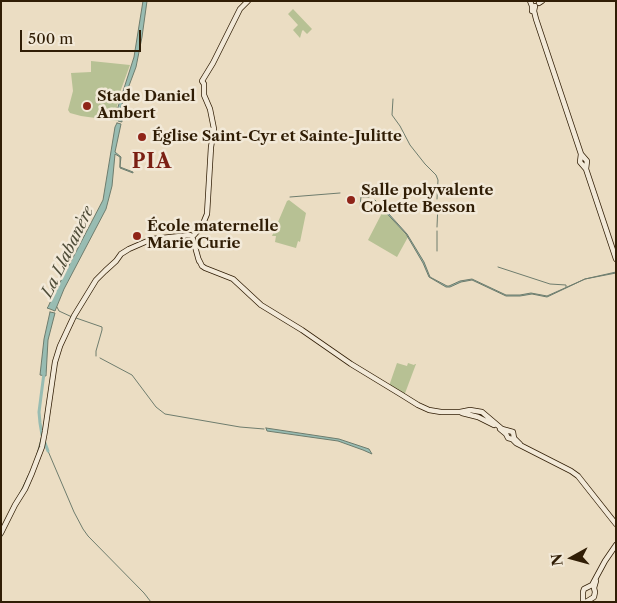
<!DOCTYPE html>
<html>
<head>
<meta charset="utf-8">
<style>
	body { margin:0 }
	#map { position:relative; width:617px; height:603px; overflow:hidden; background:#ebddc3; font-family:"Libre Caslon Text",serif }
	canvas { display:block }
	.frame { position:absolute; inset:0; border:2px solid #301d05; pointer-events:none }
	.north { position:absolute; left:547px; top:533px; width:50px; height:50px; -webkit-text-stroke:4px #f2e9d8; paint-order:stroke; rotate:263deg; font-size:14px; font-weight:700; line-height:20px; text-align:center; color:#301d05 }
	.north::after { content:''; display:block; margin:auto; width:18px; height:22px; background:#301d05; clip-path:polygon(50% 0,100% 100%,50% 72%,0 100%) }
	.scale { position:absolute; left:20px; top:30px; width:121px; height:22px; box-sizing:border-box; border:2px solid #301d05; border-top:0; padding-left:6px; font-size:15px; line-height:18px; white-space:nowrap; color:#301d05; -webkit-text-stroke:4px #f2e9d8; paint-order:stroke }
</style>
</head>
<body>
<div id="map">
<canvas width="617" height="603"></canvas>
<div class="frame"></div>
<div class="north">N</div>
<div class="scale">500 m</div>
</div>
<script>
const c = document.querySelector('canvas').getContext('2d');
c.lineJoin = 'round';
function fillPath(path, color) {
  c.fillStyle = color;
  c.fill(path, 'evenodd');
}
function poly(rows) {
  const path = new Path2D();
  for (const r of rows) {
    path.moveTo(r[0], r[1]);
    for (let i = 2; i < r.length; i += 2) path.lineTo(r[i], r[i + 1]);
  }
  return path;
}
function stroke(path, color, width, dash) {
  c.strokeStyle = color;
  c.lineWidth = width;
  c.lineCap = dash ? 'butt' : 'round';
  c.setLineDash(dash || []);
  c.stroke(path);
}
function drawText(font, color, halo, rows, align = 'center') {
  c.font = font + ' "Libre Caslon Text",serif';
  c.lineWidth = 5;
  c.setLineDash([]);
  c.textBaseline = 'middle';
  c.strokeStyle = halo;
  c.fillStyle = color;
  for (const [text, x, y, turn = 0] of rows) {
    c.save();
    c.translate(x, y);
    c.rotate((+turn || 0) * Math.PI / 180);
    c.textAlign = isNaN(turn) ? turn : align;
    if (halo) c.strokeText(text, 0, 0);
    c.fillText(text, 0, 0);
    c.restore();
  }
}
fillPath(poly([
	[293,9,312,29,307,34,303,30,302,31,300,38,293,30,298,25,288,14],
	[91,61,130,65,119,95,120,97,117,106,117,121,81,116,70,113,68,110,73,91,71,73,91,72],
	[289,200,306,213,300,242,298,241,296,248,275,242,276,236,272,236,287,201],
	[385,211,408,237,397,257,368,240,382,213],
	[397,363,407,366,408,363,414,365,415,364,416,364,404,396,389,386]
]), '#b7c194');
const water = poly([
	[143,1,147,1,142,37,136,67,121,107,122,122,118,121,118,107,134,57,143,1],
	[117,123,121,124,115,152,121,157,120,166,120,167,133,172,133,173,120,168,120,157,115,154,112,186,106,209,64,289,55,311,50,309,47,308,48,307,54,294,103,200,115,127,117,123],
	[379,203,407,234,424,262,430,277,447,286,449,286,460,281,472,279,506,295,520,295,531,293,547,296,585,279,616,272,616,273,585,279,547,297,532,294,520,296,506,296,472,280,461,282,450,287,446,287,429,277,423,263,406,234,378,204,379,203],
	[50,312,55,313,48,340,46,376,40,375,44,339,50,312],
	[266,428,339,439,369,449,372,454,363,450,338,441,267,431,266,428]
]);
fillPath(water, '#98bcb2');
stroke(water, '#6e7c6d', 1);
stroke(poly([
	[393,99,392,115,400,126,410,145,425,164,436,175,438,180,437,199],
	[290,197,340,193],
	[375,200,376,201],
	[360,206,361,197,369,197],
	[437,227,438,204],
	[437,231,437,251],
	[498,267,550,284,566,285,566,287],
	[57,307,59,311,72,317],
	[76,318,102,327,102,330,96,351,96,356],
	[100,358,132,375,156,407,165,414,240,427,264,429],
	[48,451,74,512,83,529,88,536,144,593,151,602],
	[37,454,42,435],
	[20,493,29,474],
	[1,538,4,532]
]), '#6e7c6d', 1);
stroke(poly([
	[44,373,39,412,40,423,42,435,48,451]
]), '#98bcb2', 3);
const secondary = poly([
	[530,1,532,6,532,11],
	[539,3,542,1],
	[535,6,534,11,536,19,581,154,580,162,586,169],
	[581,154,587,161,586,169,616,259],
	[194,235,202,226,207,214,211,147,214,129,210,109,204,95,204,84,202,81,213,63,240,9,248,1],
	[192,236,199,261],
	[198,258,202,266,205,268,233,279,261,305,302,330,351,364,402,395,418,405,429,410,441,412,460,412,470,410,482,412,502,429,513,432,514,438,520,444],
	[462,413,478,417,494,425],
	[500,429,506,434,508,438,512,439,516,443,571,471,578,476,616,524],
	[1,533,15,505,25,489,32,473,42,447,45,431,55,362,60,346,74,316,96,280,105,271,116,261,121,254,129,249,152,239,190,235],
	[583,602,583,592,584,589,592,585,605,561,616,545],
	[586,602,594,597,595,592,594,588,596,581]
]);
stroke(secondary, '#301d05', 6);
stroke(secondary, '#f2e9d8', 4.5);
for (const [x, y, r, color] of [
	[87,106,5,"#8f2418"],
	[142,137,5,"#8f2418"],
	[351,200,5,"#8f2418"],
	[137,236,5,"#8f2418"]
]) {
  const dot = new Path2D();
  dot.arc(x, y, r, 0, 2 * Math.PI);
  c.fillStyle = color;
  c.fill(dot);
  stroke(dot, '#f2e9d8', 2);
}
drawText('bold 15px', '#301d05', '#f2e9d8', [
	["Stade Daniel",97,97],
	["Ambert",97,114],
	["Église Saint-Cyr et Sainte-Julitte",152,137],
	["Salle polyvalente",361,191],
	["Colette Besson",361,208],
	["École maternelle",147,227],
	["Marie Curie",147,244]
], 'left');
drawText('italic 16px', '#4f4d39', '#f2e9d8', [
	["La Llabanère",68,252,-64]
]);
c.letterSpacing = '1px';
drawText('bold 20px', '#7a1f14', '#f2e9d8', [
	["PIA",152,162]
]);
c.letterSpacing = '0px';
</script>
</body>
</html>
